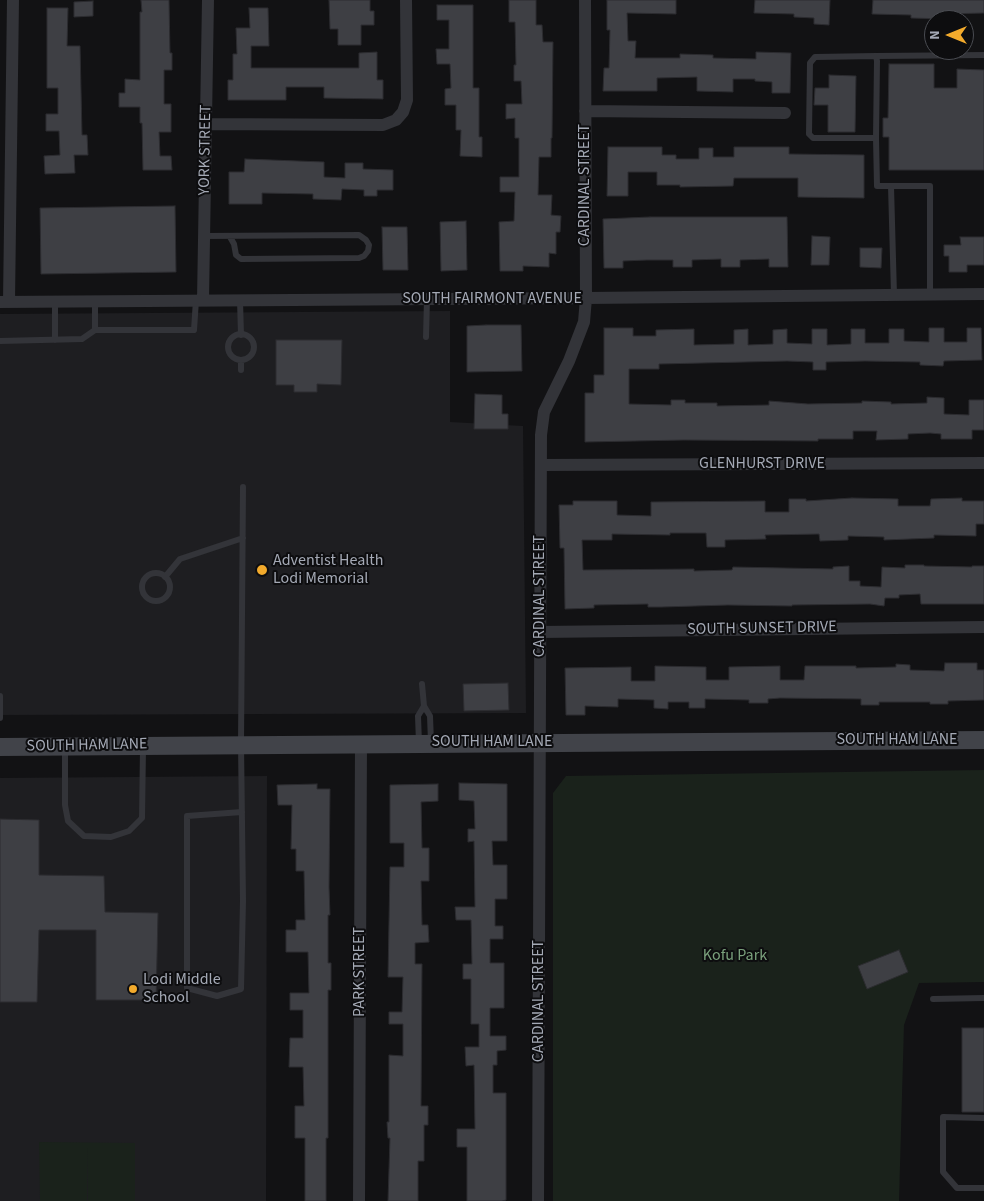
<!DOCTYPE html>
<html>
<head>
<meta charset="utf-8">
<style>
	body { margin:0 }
	#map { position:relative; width:984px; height:1201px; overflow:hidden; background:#121214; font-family:"Source Sans 3",sans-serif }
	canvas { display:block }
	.north { position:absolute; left:924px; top:10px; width:50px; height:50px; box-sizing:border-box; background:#0d0d0f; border:1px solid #494b51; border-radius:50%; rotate:270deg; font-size:14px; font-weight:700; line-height:20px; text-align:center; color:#a4a9b5 }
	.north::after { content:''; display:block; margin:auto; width:18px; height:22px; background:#f2aa2c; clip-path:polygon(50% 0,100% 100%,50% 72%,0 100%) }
</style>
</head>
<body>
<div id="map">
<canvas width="984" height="1201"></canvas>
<div class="north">N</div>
</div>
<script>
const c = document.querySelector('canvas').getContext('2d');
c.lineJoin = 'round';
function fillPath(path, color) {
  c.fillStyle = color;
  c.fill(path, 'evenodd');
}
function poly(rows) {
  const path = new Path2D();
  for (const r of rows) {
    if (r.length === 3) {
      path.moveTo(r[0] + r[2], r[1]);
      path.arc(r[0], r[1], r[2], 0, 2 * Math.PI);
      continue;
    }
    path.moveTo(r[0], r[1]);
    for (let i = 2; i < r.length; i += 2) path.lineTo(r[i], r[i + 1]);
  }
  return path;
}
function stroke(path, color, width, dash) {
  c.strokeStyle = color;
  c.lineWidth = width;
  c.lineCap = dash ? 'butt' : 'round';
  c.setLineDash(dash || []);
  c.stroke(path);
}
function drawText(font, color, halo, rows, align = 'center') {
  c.font = font + ' "Source Sans 3",sans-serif';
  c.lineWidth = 4;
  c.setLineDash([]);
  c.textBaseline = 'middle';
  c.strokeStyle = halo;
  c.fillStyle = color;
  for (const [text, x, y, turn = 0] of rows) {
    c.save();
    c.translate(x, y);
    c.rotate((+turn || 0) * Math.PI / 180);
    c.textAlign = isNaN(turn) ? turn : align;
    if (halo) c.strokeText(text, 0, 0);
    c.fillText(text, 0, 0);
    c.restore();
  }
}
fillPath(poly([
	[450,311,450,422,523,426,526,713,0,715,0,314],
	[267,776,266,1201,0,1201,0,778]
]), '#1e1e21');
fillPath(poly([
	[984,770,984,982,919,983,904,1025,899,1201,553,1201,553,793,566,776],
	[39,1142,135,1143,135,1201,88,1201,87,1148,87,1201,40,1201]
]), '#1a221b');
const building = poly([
	[141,0,169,0,170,53,172,53,172,70,164,70,164,104,171,104,171,132,159,132,160,156,171,156,172,170,143,170,142,123,140,123,140,107,119,107,119,93,125,93,125,79,140,80,140,12,142,12,141,0],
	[329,0,370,0,370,11,374,11,374,25,361,25,361,45,338,45,338,29,330,29,329,0],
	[509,0,536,0,536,25,542,25,543,42,553,42,552,138,551,138,551,157,539,157,538,195,552,195,551,215,561,216,560,232,556,232,556,254,549,253,549,267,523,266,523,271,500,271,499,222,514,221,515,192,500,192,500,177,519,177,519,138,515,138,515,118,506,119,506,104,522,104,521,81,514,81,514,65,516,65,515,22,509,22,509,0],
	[607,0,676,0,676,14,627,13,628,41,636,41,635,58,680,58,680,54,713,55,713,58,756,59,756,52,791,53,790,93,772,93,772,82,755,81,755,79,733,79,733,92,697,91,697,77,657,78,657,91,603,91,604,68,609,68,610,30,607,30,607,0],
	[755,0,830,0,829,25,814,24,814,18,794,17,794,14,754,13,755,0],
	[873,0,984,0,984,13,946,14,946,19,911,18,911,15,872,14,873,0],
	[93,1,93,16,74,17,74,2,93,1],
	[437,5,473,5,473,88,479,88,479,137,482,137,482,157,460,156,461,130,456,130,456,105,445,105,445,89,451,88,450,64,437,64,436,49,449,49,449,20,437,20,437,5],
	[47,8,68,8,67,46,80,46,82,135,87,135,88,155,74,155,75,173,45,174,44,156,60,155,59,131,46,131,46,114,58,114,58,88,47,88,47,8],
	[249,8,268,8,269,46,251,46,251,68,359,68,359,53,377,52,377,80,383,80,383,99,324,98,324,87,286,87,286,100,228,100,228,80,233,80,233,54,237,54,236,28,250,28,249,8],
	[889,64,934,64,934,88,957,88,957,69,984,70,984,170,889,170,889,137,883,137,883,118,888,118,889,64],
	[829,75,856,76,855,132,828,132,828,105,814,105,815,88,829,88,829,75],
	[608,147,662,147,662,155,676,155,676,159,699,159,699,148,713,148,713,157,734,157,734,147,789,147,789,154,864,155,864,198,798,197,798,178,734,178,733,186,680,187,680,185,657,185,657,172,628,172,628,196,607,196,608,147],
	[245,159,324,162,324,177,345,178,345,163,363,163,363,169,393,170,393,190,377,190,377,196,364,196,364,190,342,189,341,200,313,199,313,194,262,193,262,204,229,204,229,172,244,172,245,159],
	[175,206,176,272,41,274,40,208,175,206],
	[650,217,787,217,788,267,769,267,769,259,740,260,740,267,721,267,721,259,692,260,692,267,673,267,673,260,647,260,623,261,623,268,604,268,603,219,650,217],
	[466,221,467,270,441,271,440,222,466,221],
	[382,227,407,227,408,270,383,270,382,227],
	[812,236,830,237,829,265,811,265,812,236],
	[960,237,984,237,984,265,967,265,967,272,949,272,949,256,944,256,944,245,961,245,960,237],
	[860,248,882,248,881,268,860,267,860,248],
	[486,325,521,325,522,371,467,372,467,326,486,325],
	[604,328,633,328,633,336,656,336,656,330,694,329,694,345,734,344,734,330,748,329,748,345,773,344,773,330,787,329,787,343,812,344,812,329,827,329,827,345,851,344,851,329,865,329,865,343,889,343,889,329,904,329,904,341,929,342,929,328,944,328,944,342,967,342,967,328,981,328,982,360,944,361,943,366,920,365,920,362,865,361,826,362,826,370,813,370,813,362,787,361,659,364,659,369,629,369,629,404,671,405,671,400,685,400,685,403,717,403,717,406,769,405,769,401,808,404,862,403,862,401,891,402,891,404,927,403,927,397,944,398,944,414,969,415,969,400,984,400,984,430,972,430,972,439,941,439,941,434,930,433,908,434,908,439,876,440,877,431,853,431,853,439,818,439,818,441,684,440,585,442,585,393,594,393,594,375,604,375,604,328],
	[276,340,342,340,341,385,317,384,317,392,294,392,294,385,276,385,276,340],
	[475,394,502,395,502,414,508,414,508,429,474,429,475,394],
	[852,498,898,499,898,506,930,506,931,499,962,498,962,501,984,501,984,524,976,524,976,536,934,535,934,538,884,540,884,537,848,536,848,540,820,541,819,534,765,535,766,539,725,540,725,547,707,547,706,533,670,533,670,535,612,534,612,540,582,540,583,570,694,569,694,571,732,570,733,567,833,569,833,567,849,566,849,581,860,581,860,586,881,587,882,567,905,568,905,565,924,565,924,566,972,567,972,566,984,566,984,604,921,604,920,594,899,595,899,598,885,598,884,606,870,604,792,605,792,606,728,605,662,607,648,607,648,604,594,605,594,608,565,609,564,548,560,548,559,505,573,505,573,501,617,501,617,515,651,516,651,502,765,501,765,512,789,512,789,499,806,499,806,501,852,498],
	[945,663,977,663,977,670,984,670,984,700,948,701,948,704,930,704,930,702,879,702,879,705,861,705,861,699,780,698,768,699,768,703,749,703,749,700,705,699,705,708,689,708,689,702,668,702,668,709,654,708,654,700,618,699,618,707,585,706,585,715,566,715,565,668,631,667,631,681,655,681,655,666,706,667,706,680,729,680,729,667,780,666,780,680,804,680,805,666,856,666,856,668,896,667,896,664,910,665,910,670,944,671,945,663],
	[508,683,509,710,464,711,463,684,508,683],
	[459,783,507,784,507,841,492,841,493,865,507,865,507,899,495,899,495,926,503,926,503,939,490,939,490,963,504,963,504,1008,490,1008,490,1036,506,1036,506,1050,497,1051,497,1065,493,1065,493,1093,506,1093,506,1200,502,1201,467,1201,467,1147,457,1147,457,1129,475,1129,474,1065,466,1066,465,1047,479,1047,479,1024,471,1024,471,979,463,979,463,964,472,964,471,920,456,920,455,907,475,907,474,841,468,842,468,829,475,829,474,801,459,800,459,783],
	[317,784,317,789,330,789,329,887,330,915,328,915,328,963,331,963,331,990,328,990,328,1138,326,1138,326,1201,305,1201,305,1138,295,1138,295,1106,304,1106,303,1067,289,1067,290,1038,303,1038,303,1010,290,1010,290,993,309,993,308,952,286,952,286,930,296,930,296,920,305,920,304,871,296,871,296,849,291,849,292,805,278,805,277,785,317,784],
	[438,784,438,801,421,802,422,848,429,848,429,881,421,881,422,925,428,925,429,942,415,943,415,964,422,964,421,1106,428,1106,428,1125,424,1125,424,1161,418,1161,418,1201,388,1201,390,1138,388,1138,387,1122,389,1122,389,1055,403,1056,403,1024,389,1024,389,1012,402,1012,403,977,388,977,390,867,404,867,404,843,390,843,390,785,438,784],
	[0,819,39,820,39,875,104,876,105,912,158,913,156,1000,96,1000,96,930,39,930,37,1002,0,1002,0,819],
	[899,950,908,972,867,989,858,966,899,950],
	[962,1028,984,1028,984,1112,962,1112,962,1028]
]);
fillPath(building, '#3e3f44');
stroke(building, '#2c2c30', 1);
stroke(poly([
	[876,56,984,55],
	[876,138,813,138,809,134,810,63,815,57,876,56,877,61,876,138,877,186,930,186,930,294],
	[891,186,894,295],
	[204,236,359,235,366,240,369,245,368,251,364,256,359,258,241,259,236,255,234,244,230,237],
	[240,300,241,335],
	[55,301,55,340],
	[95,301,95,330],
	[241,347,13],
	[426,337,427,299],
	[0,341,82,339,95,330,194,330,196,300],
	[241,360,241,370],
	[156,587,14],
	[165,577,180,559,243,538],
	[422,684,424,706,430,716,431,742],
	[0,718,0,696],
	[419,743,418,716,424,706],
	[65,747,65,805,68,821,84,836,111,837,129,831,142,818,143,748],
	[242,812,187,816,187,988,217,996,241,989,243,901,241,744,243,487],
	[933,999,984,998],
	[984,1118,943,1117,943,1172,957,1188,984,1188]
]), '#333439', 6);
stroke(poly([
	[585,111,785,113],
	[207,124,383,125,396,120,403,112,407,100,406,0],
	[203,300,208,0],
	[9,301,13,0],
	[0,302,586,298,984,294],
	[541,465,984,463],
	[540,632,984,627],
	[359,1201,361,743],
	[538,1201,541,435,544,412,569,361,584,322,586,298,585,0]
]), '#333439', 12);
stroke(poly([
	[0,747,984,740]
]), '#414349', 18);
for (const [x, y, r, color] of [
	[262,570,6,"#f2aa2c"],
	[133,989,5,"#f2aa2c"]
]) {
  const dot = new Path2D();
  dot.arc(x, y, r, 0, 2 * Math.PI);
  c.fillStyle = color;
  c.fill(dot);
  stroke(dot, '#0d0d0f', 2);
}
drawText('16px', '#a4a9b5', '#0d0d0f', [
	["YORK STREET",206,150,-89],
	["CARDINAL STREET",585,185,-90],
	["SOUTH FAIRMONT AVENUE",492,299],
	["GLENHURST DRIVE",762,464],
	["CARDINAL STREET",540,596,-90],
	["SOUTH SUNSET DRIVE",762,629,-1],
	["SOUTH HAM LANE",897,740],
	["SOUTH HAM LANE",492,742],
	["SOUTH HAM LANE",87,746,-1],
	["PARK STREET",360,972,-90],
	["CARDINAL STREET",539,1001,-90]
]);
drawText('16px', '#a4a9b5', '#0d0d0f', [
	["Adventist Health",273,561],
	["Lodi Memorial",273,579],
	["Lodi Middle",143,980],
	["School",143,998]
], 'left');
drawText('16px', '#7aa07c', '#0d0d0f', [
	["Kofu Park",735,956]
]);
</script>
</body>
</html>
